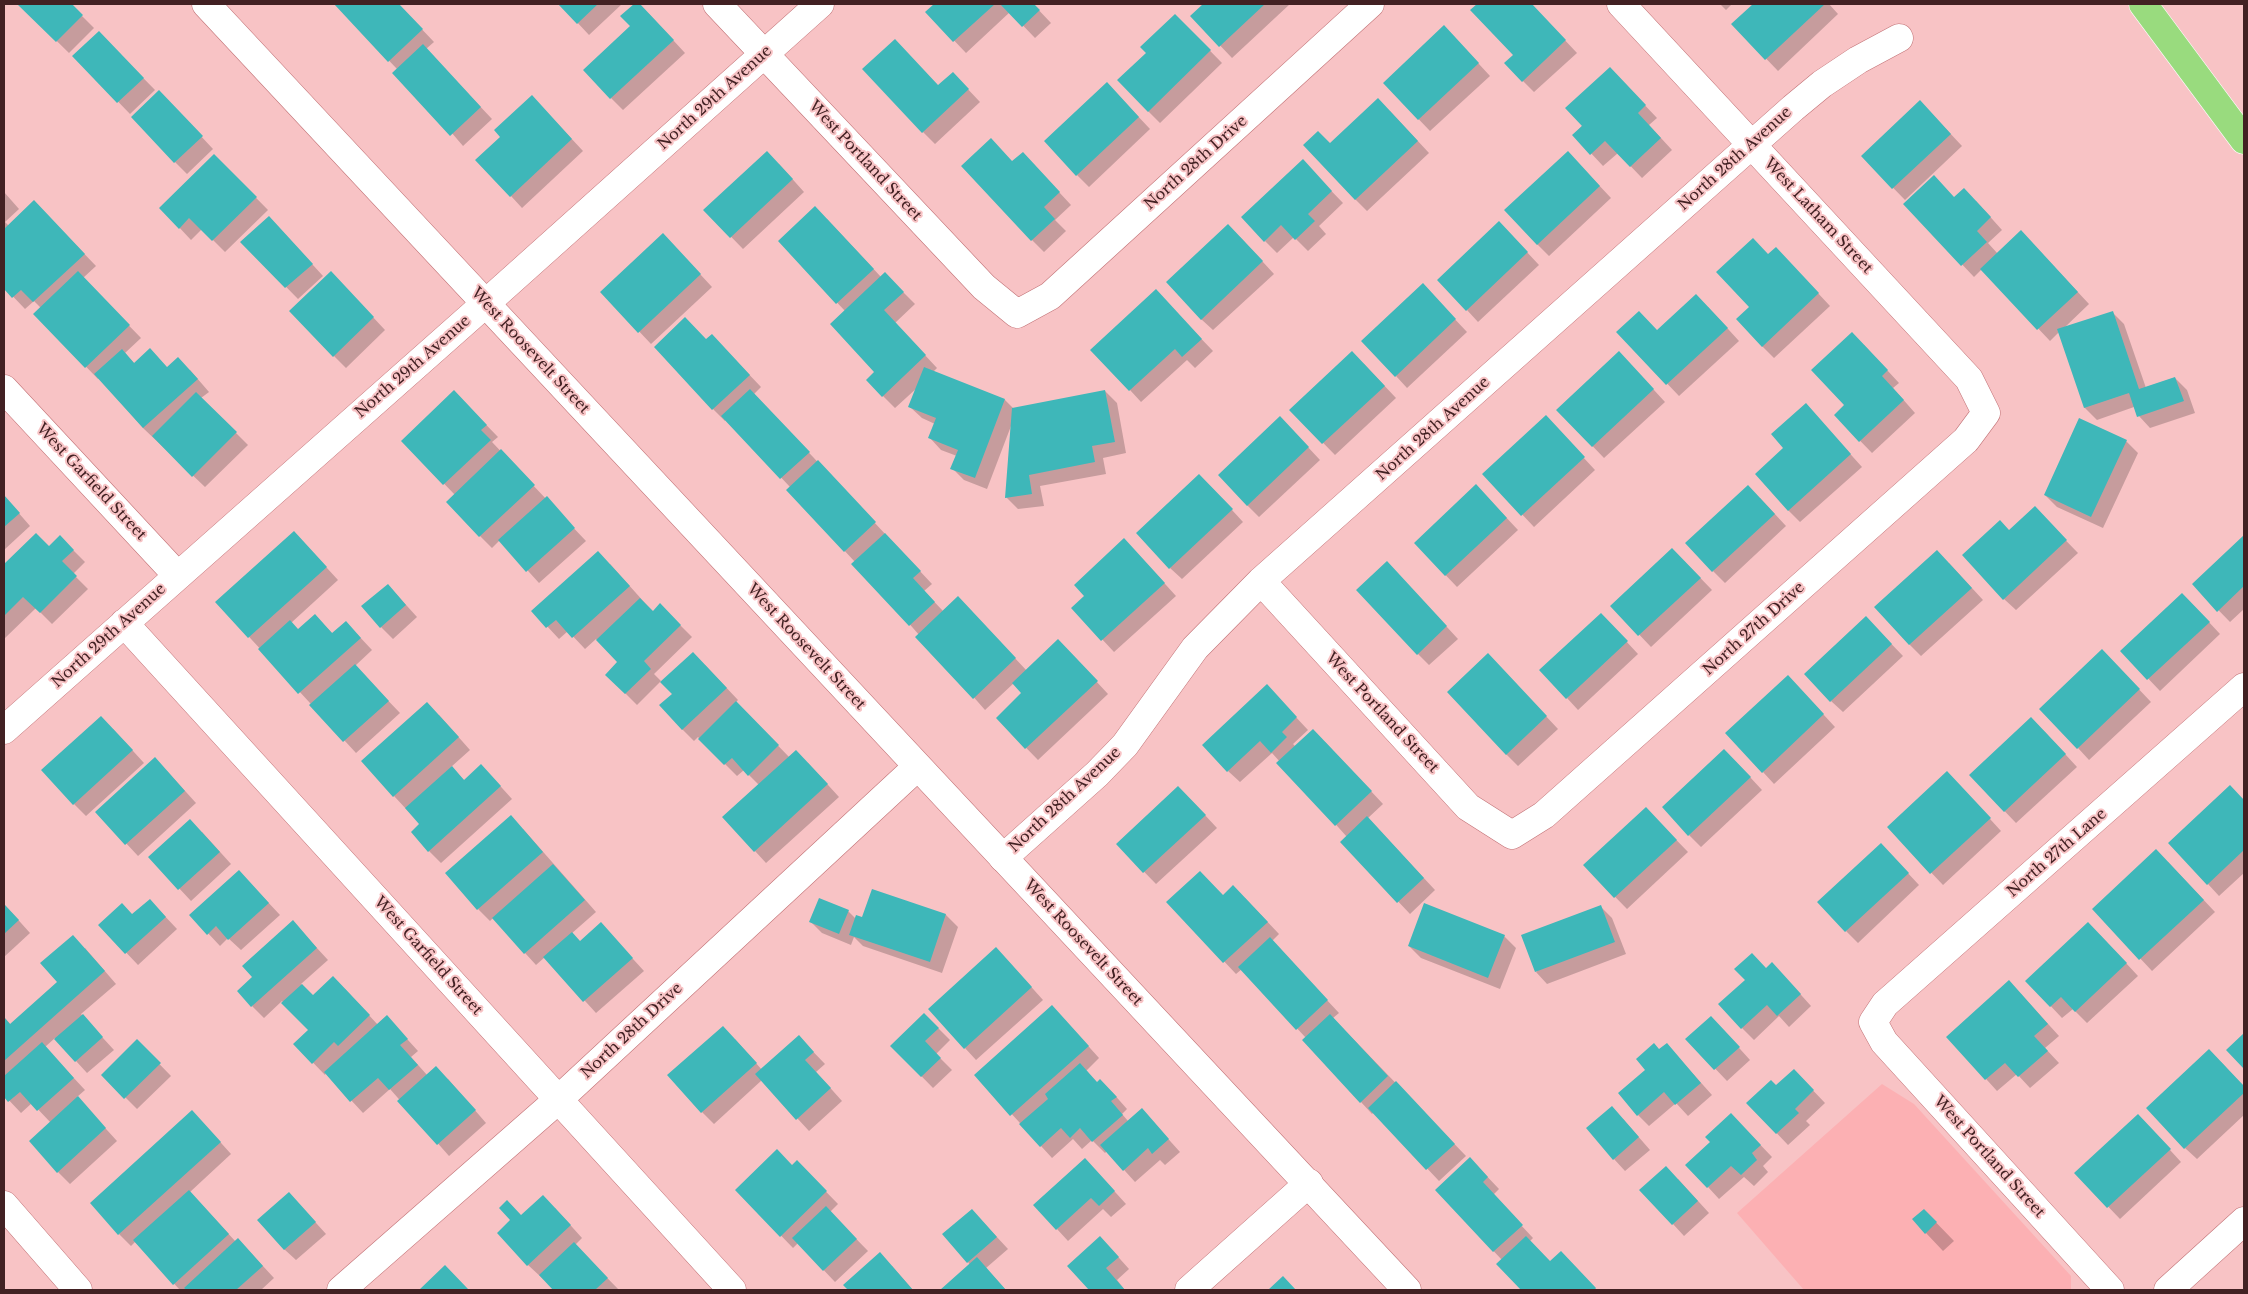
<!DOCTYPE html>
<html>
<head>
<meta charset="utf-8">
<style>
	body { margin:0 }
	#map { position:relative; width:2248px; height:1294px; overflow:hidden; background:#f8c3c5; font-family:"Libre Baskerville",serif }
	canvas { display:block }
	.frame { position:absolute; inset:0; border:5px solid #422123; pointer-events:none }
</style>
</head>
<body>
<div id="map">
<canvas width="2248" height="1294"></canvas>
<div class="frame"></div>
</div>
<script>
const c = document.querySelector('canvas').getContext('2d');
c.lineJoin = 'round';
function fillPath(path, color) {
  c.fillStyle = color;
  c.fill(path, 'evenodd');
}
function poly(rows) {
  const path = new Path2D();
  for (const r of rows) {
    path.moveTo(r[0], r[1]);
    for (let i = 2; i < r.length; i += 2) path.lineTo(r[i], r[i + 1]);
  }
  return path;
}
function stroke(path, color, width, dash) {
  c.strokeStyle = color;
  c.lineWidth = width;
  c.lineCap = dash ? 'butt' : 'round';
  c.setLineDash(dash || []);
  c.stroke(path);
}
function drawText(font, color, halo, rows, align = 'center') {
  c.font = font + ' "Libre Baskerville",serif';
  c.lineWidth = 4;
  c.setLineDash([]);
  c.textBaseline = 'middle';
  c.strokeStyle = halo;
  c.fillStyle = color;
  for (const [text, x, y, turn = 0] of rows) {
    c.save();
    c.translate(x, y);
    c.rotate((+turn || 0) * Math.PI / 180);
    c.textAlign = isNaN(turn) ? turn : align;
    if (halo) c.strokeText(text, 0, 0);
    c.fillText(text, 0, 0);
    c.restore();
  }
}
fillPath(poly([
	[1882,1084,1914,1104,2071,1276,2071,1290,1804,1290,1737,1213]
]), '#fcb0b3');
fillPath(poly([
	[19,4,70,4,94,28,69,53],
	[335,4,398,4,434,42,426,49,492,119,463,146,397,69],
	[560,4,622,4,589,35],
	[636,4,649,14,685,53,623,110,611,98,632,26,622,16],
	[936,4,1033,4,1051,23,1035,38,1010,12,966,53,927,12],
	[1205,4,1290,4,1232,58,1192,16],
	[1479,4,1531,4,1577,53,1534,92,1523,81,1514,55,1472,10],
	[1720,4,1732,4,1726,10],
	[1755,4,1829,4,1838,14,1778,71,1733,24],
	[1175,15,1222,63,1160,123,1148,111,1148,53],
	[1456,39,1490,76,1430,131,1384,83],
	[110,44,155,90,130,114,74,56],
	[1621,80,1657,118,1649,125,1672,150,1642,178,1618,153,1603,166,1574,135],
	[964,85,980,102,935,144,923,132,939,86],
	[1119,96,1150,129,1089,187,1077,175],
	[171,104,213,149,187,174,175,162],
	[543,108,583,151,522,208,511,196,502,137],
	[1390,111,1429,153,1367,211,1355,199,1330,145],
	[1932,114,1962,146,1905,200,1862,156],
	[214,155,268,210,225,252,202,229,191,240,161,208],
	[1013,163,1034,165,1071,205,1055,220,1066,231,1044,252,1032,240],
	[779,164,804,192,743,249,705,210],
	[1580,165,1611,198,1549,256,1537,244],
	[1314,173,1343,203,1319,226,1326,234,1308,251,1294,237,1277,253,1265,241],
	[4,192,19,209,5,222,9,226,46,214,96,266,83,278,141,338,125,353,135,364,190,370,209,392,201,398,248,445,205,487,143,428,99,378,98,379,35,314,41,308,34,301,25,309,4,287],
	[1954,199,1976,201,2002,230,1988,243,1998,254,2033,244,2089,304,2063,329,2112,312,2124,324,2146,388,2175,378,2187,390,2195,413,2150,428,2139,416,2134,407,2097,420,2085,408,2059,332,2050,341,1982,269,1974,277,1905,204],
	[827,219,881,277,885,274,915,304,895,323,937,368,933,372,1005,400,1014,409,1105,391,1117,403,1126,453,1103,458,1106,474,1040,486,1044,506,1018,509,1006,497,1011,426,987,489,964,480,952,468,957,456,941,450,930,438,935,424,922,418,910,407,918,387,895,408,883,396,868,380,876,372,845,311,779,241],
	[281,230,323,276,298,299,242,242],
	[1511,235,1539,265,1478,322,1467,310],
	[1240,237,1274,274,1213,330,1201,319],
	[675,247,712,287,651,344,602,292],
	[1769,255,1788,261,1830,306,1774,358,1762,346,1751,307],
	[343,285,385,330,346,368,334,356],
	[1434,297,1467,332,1407,388,1396,376],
	[1167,303,1213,351,1195,368,1187,360,1141,402,1130,390],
	[1708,307,1739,341,1679,396,1618,332,1657,332],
	[706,341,723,347,761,387,754,394,932,584,924,591,943,611,970,610,1027,671,1070,653,1108,694,1038,760,997,718,1023,693,1014,683,985,710,855,562,788,490,790,487,726,419,725,421,713,409],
	[1864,345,1899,383,1893,388,1915,413,1872,453,1835,415,1846,405],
	[1364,364,1396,398,1335,455,1291,410],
	[1631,365,1665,402,1604,458,1558,410],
	[466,404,498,437,492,442,586,541,539,583,500,540,492,548,480,536,448,502,455,495,403,441],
	[1817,417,1862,467,1800,522,1788,510],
	[1557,429,1595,470,1534,527,1484,474],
	[1292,430,1320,460,1259,517,1247,505],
	[2126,441,2138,453,2103,528,2057,507,2045,495],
	[1211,487,1243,522,1182,579,1170,568],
	[4,496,30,526,4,550],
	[1488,498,1518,530,1457,587,1415,543],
	[1760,498,1786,526,1725,583,1713,571],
	[2046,520,2078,553,2016,610,2004,599,2009,531],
	[36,535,49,548,60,537,85,562,73,574,88,589,52,624,36,608,4,639,4,566],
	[2244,537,2244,609,2230,622,2193,584],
	[305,544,338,580,291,623,299,631,315,616,333,634,357,634,372,650,355,666,400,713,356,753,217,602],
	[1136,552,1176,596,1114,652,1073,608],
	[1684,561,1712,590,1651,647,1612,606],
	[1949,563,1983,600,1921,656,1909,644],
	[610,564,653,612,660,605,692,637,654,674,661,681,637,705,607,675,619,662,596,639,585,649,568,631,559,639,533,611],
	[1399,575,1458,639,1429,665,1418,654],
	[388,585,417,617,393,639,381,627],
	[2194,606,2220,634,2160,691,2122,651],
	[1612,626,1638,654,1578,710,1567,698],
	[1878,630,1903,656,1843,712,1831,701],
	[2114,663,2151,702,2089,760,2078,748],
	[705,665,738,700,736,702,790,758,808,763,839,797,766,863,755,851,759,785,744,770,737,776,698,737,694,741,682,729],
	[1500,667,1558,729,1518,766,1506,754],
	[1799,688,1835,727,1774,784,1763,772],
	[1278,698,1308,730,1293,744,1296,747,1325,742,1383,804,1368,818,1435,890,1410,914,1342,842,1347,837,1272,753,1240,782,1228,771],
	[439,715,470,750,451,767,465,781,493,778,512,799,441,863,429,851,421,825,394,796],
	[113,729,144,763,86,816,74,804],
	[2043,730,2077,767,2016,823,1970,775],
	[1736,762,1762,790,1701,847,1689,835],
	[167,771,196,803,138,856,97,812],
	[1959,785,2001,831,1943,885,1889,828],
	[2230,786,2244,801,2244,873,2219,896,2208,884],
	[1190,799,1217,828,1156,884,1117,844],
	[1658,821,1688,852,1627,909,1585,866],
	[523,829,596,912,571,934,580,942,612,936,644,971,596,1013,545,957,536,965,493,918,490,921,478,909],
	[202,832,231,864,191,901,150,857],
	[1892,856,1919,885,1858,943,1846,931],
	[2168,862,2215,912,2152,971,2094,909],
	[251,884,280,915,241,950,228,938,220,946,191,915],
	[873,891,946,915,958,927,942,973,863,946,854,937,851,945,822,933,811,922,848,911,856,919,863,919],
	[1223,896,1245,898,1279,934,1272,941,1339,1013,1333,1018,1466,1156,1439,1181,1374,1112,1372,1114,1361,1102,1306,1038,1242,969,1236,974,1168,902],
	[4,904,30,933,4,957],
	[1600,906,1612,918,1626,954,1547,984,1536,972],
	[161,912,177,929,138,965,100,925,133,915],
	[304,934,328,960,301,984,313,997,345,989,378,1025,398,1029,418,1051,411,1057,427,1075,448,1079,486,1123,449,1156,390,1089,363,1113,326,1073,325,1075,295,1044,309,1030,282,1001,264,1018,252,1006],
	[2100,935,2138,976,2087,1023,2073,1009,2062,1018,2027,981],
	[1504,936,1516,948,1500,989,1421,958,1409,946],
	[85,948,116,984,81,1014,114,1050,87,1073,55,1038,45,1047,85,1090,77,1097,117,1141,70,1184,58,1172,51,1123,32,1103,21,1113,4,1095,4,1017,11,1025,59,982],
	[1008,961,1043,1000,976,1060,965,1048],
	[1766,969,1784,976,1811,1006,1789,1027,1779,1016,1754,1040,1742,1028],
	[2021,994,2059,1036,2045,1048,2059,1063,2030,1088,2017,1074,1997,1091,1948,1037],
	[924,1014,950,1040,936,1054,952,1070,933,1088,892,1046],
	[1064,1019,1099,1058,1086,1071,1097,1083,1112,1092,1127,1109,1122,1114,1128,1121,1153,1122,1180,1152,1165,1165,1160,1160,1135,1182,1107,1151,1105,1153,1092,1140,1082,1149,1073,1139,1052,1158,976,1075],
	[1722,1029,1750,1060,1727,1081,1687,1039],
	[799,1037,825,1064,816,1072,842,1101,809,1131,762,1080,714,1124,702,1112,735,1039,762,1070],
	[137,1041,171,1076,137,1109,103,1075],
	[1660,1051,1678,1057,1712,1095,1688,1116,1676,1103,1649,1126,1638,1115,1647,1070],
	[2221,1062,2244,1087,2244,1115,2197,1159,2185,1148],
	[1805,1082,1825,1103,1806,1121,1810,1125,1788,1145,1748,1103,1776,1087],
	[1731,1114,1772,1157,1763,1166,1768,1172,1754,1186,1744,1177,1719,1199,1708,1187,1712,1142],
	[1623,1119,1650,1150,1625,1171,1614,1159],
	[204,1124,231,1154,190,1192,236,1242,250,1252,274,1278,261,1290,180,1290,135,1242,131,1246,119,1234],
	[2149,1127,2181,1162,2120,1219,2076,1173],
	[797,1162,838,1204,830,1212,868,1251,835,1282,798,1243,793,1248,737,1190,792,1166],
	[1481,1170,1499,1189,1493,1195,1533,1238,1530,1241,1550,1262,1572,1264,1597,1290,1522,1290,1498,1264,1502,1260,1436,1190],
	[1096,1171,1126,1204,1111,1217,1103,1209,1068,1241,1057,1229],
	[1678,1179,1709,1213,1684,1236,1673,1224],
	[289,1193,326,1234,296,1260,284,1249],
	[555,1208,582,1238,575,1245,619,1290,555,1290,528,1265,512,1221],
	[1924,1210,1954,1241,1943,1251,1926,1233],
	[983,1222,1008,1249,986,1268,1006,1290,942,1290,970,1265,968,1262],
	[1112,1250,1129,1269,1117,1280,1125,1290,1091,1290,1069,1266],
	[892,1266,913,1290,850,1290,845,1285],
	[445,1267,468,1290,421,1290]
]), '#0003');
fillPath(poly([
	[17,4,72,4,83,15,56,42],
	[334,4,399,4,423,29,388,62],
	[558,4,598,4,577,24],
	[634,4,640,4,674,40,610,99,583,70,630,26,620,16],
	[934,4,995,4,953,42,925,12],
	[1000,4,1034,4,1040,10,1022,27],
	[1203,4,1265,4,1219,47,1190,16],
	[1477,4,1532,4,1566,40,1522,82,1504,63,1513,55,1470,10],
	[1753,4,1825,4,1765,60,1731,24],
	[1175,14,1211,50,1148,112,1117,80,1146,53,1140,47],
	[1444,25,1479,63,1418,120,1383,83],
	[99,31,144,78,117,103,72,56],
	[895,39,938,85,953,72,969,89,922,133,862,69],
	[423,44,481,107,450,136,392,73],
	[1610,67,1646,105,1638,113,1661,138,1630,167,1605,141,1590,155,1572,135,1582,126,1565,108],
	[1107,82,1139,117,1076,176,1044,141],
	[159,90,203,136,174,163,131,117],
	[532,95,572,139,510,197,475,160,500,137,494,130],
	[1378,98,1418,141,1355,200,1303,145,1318,131,1330,143],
	[1920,100,1951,134,1892,189,1861,156],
	[991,138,1012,161,1023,152,1060,192,1044,207,1055,219,1031,241,961,166],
	[767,151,793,179,730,238,703,210],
	[1568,151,1600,186,1537,245,1504,210],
	[214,154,257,197,212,241,189,218,179,229,159,208],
	[1303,159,1332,191,1308,214,1315,221,1295,240,1281,225,1264,242,1241,217],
	[1934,175,1954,197,1964,188,1991,217,1977,231,1987,242,1961,266,1903,204],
	[34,200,85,254,33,302,21,290,12,298,4,289,4,229],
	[815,206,874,269,836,304,778,241],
	[269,216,313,264,285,288,240,242],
	[1499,221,1528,252,1466,311,1437,280],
	[1228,224,1263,261,1201,320,1166,282],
	[2021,230,2078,292,2037,330,1980,269],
	[663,233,701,274,638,333,600,292],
	[1753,238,1768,254,1776,247,1819,293,1762,347,1736,319,1749,307,1716,272],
	[78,271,130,325,85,368,33,314],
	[331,271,374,317,333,357,289,311],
	[885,272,904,292,884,310,926,355,882,397,866,380,874,372,830,324],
	[1423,283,1456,319,1395,377,1361,341],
	[1156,289,1202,339,1182,357,1175,349,1129,391,1090,350],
	[1696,294,1728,328,1666,385,1616,332,1639,311,1657,330],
	[2113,311,2139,389,2175,377,2184,401,2137,417,2129,393,2084,408,2057,329],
	[685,317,706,339,712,334,750,375,712,410,654,347],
	[1852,332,1888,370,1882,376,1904,400,1859,442,1834,415,1844,405,1811,370],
	[150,348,167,367,178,357,198,379,143,428,94,374,122,349,134,363],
	[1352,351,1385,386,1322,444,1289,410],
	[1619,351,1654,389,1592,447,1556,410],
	[924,367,1005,399,975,478,950,469,958,450,928,438,936,418,908,407],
	[750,389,810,452,780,479,721,416],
	[454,390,487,425,481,430,491,440,443,485,401,441],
	[1105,390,1115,442,1092,446,1095,462,1029,475,1032,494,1005,498,1012,408],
	[196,392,237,432,192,477,152,436],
	[1806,403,1851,454,1788,511,1755,474,1783,448,1771,434],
	[1546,415,1585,457,1521,516,1482,474],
	[1280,416,1309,447,1247,506,1218,475],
	[2079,418,2127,440,2091,517,2044,495],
	[501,449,535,485,479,537,446,502],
	[818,460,876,522,844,552,786,490],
	[1199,474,1233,509,1169,569,1136,533],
	[1476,484,1507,518,1445,576,1414,543],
	[1748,485,1775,514,1712,572,1685,543],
	[4,495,20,513,4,527],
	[547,496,575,528,526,572,498,540],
	[2035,506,2067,540,2003,600,1962,555,2000,520,2009,530],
	[294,531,327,567,248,638,215,602],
	[36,533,49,546,60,535,74,550,62,561,77,576,40,613,23,597,4,616,4,564],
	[885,533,921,571,913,578,935,602,909,626,851,564],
	[2244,535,2244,586,2217,612,2192,584],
	[1124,538,1165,583,1101,641,1071,608,1084,596,1074,585],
	[1672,548,1701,578,1638,636,1610,606],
	[1937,550,1972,588,1909,645,1874,607],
	[598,551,630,586,572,638,556,620,546,628,531,611],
	[1387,561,1447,626,1417,655,1356,590],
	[388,584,406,605,380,628,361,606],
	[2182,593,2210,622,2147,680,2120,651],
	[958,596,1016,658,973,699,915,637],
	[640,598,653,611,660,603,681,625,644,661,651,669,625,694,605,675,617,662,596,640],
	[1601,613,1628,641,1566,699,1539,670],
	[315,614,332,633,346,621,361,638,298,694,258,649,290,620,298,629],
	[1866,616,1892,644,1830,702,1804,674],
	[1058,639,1098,681,1025,749,996,718,1021,693,1012,683],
	[2102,649,2140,689,2077,749,2039,709],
	[693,652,727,688,682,730,659,705,672,694,660,682],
	[1488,653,1547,716,1506,755,1447,692],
	[355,664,389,701,343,742,309,705],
	[1788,675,1824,714,1762,773,1725,733],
	[1267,684,1297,717,1282,732,1287,737,1271,753,1260,741,1227,772,1202,745],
	[736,701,779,745,748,776,732,758,724,765,698,739],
	[427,702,459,737,393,797,361,761],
	[101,716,133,750,73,805,41,770],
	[2031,717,2066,754,2004,812,1969,775],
	[1313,729,1372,791,1335,826,1276,763],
	[1724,749,1751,777,1688,836,1662,807],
	[796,750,828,784,754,852,722,817],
	[155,757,185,791,125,845,95,812],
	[481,764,501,786,428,852,411,832,419,824,405,808,452,766,464,780],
	[1947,771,1991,818,1930,874,1887,827],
	[2230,785,2244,800,2244,850,2207,885,2168,843],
	[1178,786,1206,815,1143,873,1116,844],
	[1646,807,1677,840,1614,898,1583,865],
	[511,815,543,852,477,910,445,873],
	[1367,816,1424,878,1397,903,1340,842],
	[190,819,220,852,178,890,148,857],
	[1881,843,1909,873,1845,932,1817,902],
	[2156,849,2204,900,2139,960,2092,909],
	[553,864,585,900,524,954,492,918],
	[239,870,269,903,228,940,216,926,207,935,189,915],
	[1200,871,1223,895,1233,885,1268,922,1223,963,1166,902],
	[872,889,946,914,930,962,849,935,856,915,862,917],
	[819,898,849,910,839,934,809,922],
	[150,899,166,917,125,954,98,925,122,903,132,914],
	[1424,903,1505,935,1488,978,1408,946],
	[4,904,19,920,4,934],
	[1601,905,1615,942,1535,972,1521,935],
	[293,920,317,948,251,1007,237,991,252,977,242,966],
	[601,922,633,958,583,1002,543,957,572,932,580,941],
	[2088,922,2127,963,2075,1012,2061,997,2050,1007,2025,981],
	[73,935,105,971,4,1061,4,1017,10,1024,57,982,40,963],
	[1270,937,1328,1000,1296,1030,1238,967],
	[996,947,1032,987,964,1049,928,1009],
	[1752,953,1766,968,1772,962,1801,994,1777,1016,1767,1005,1741,1029,1718,1004,1745,980,1734,969],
	[333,976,370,1015,338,1046,334,1042,312,1064,293,1044,308,1030,281,1003,302,984,313,995],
	[2009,980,2048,1024,2034,1036,2048,1051,2018,1077,2005,1063,1985,1080,1946,1037],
	[1052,1005,1089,1046,1010,1116,974,1075],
	[924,1013,939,1028,925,1041,941,1058,921,1077,890,1046],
	[83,1014,103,1037,75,1062,54,1039],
	[1330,1014,1388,1076,1360,1103,1302,1040],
	[387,1015,408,1039,400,1045,418,1065,389,1090,378,1078,350,1102,324,1072],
	[1711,1016,1740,1047,1714,1070,1685,1039],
	[723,1026,757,1063,701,1113,667,1075],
	[2244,1033,2244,1069,2226,1050],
	[799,1035,814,1052,805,1060,831,1088,796,1120,755,1074],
	[137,1039,161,1063,124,1099,101,1075],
	[42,1042,74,1078,37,1111,20,1092,8,1102,4,1097,4,1076],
	[1654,1043,1659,1049,1667,1043,1701,1083,1675,1105,1664,1092,1637,1116,1618,1093,1645,1070,1636,1059],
	[2209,1049,2244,1086,2244,1093,2184,1149,2146,1108],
	[1080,1063,1097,1082,1100,1079,1117,1097,1111,1101,1123,1115,1092,1142,1080,1128,1070,1138,1061,1128,1040,1147,1019,1124,1048,1099,1045,1094],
	[436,1066,476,1110,437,1145,397,1101],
	[1794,1069,1814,1090,1795,1109,1799,1113,1776,1134,1746,1103,1771,1080,1776,1085],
	[1396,1081,1455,1144,1426,1170,1368,1108],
	[78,1096,106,1128,57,1173,29,1141],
	[1612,1106,1639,1137,1613,1160,1586,1128],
	[1142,1108,1169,1139,1152,1154,1148,1148,1123,1171,1100,1145],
	[192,1110,221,1142,118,1235,90,1203],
	[1731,1113,1761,1145,1752,1153,1757,1160,1741,1175,1731,1166,1707,1188,1685,1165,1710,1142,1705,1137],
	[2138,1114,2171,1149,2107,1208,2074,1173],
	[777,1149,792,1165,797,1160,827,1191,780,1237,735,1190],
	[1470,1157,1488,1177,1483,1182,1523,1225,1493,1252,1435,1190],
	[1085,1158,1115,1191,1099,1206,1091,1198,1056,1230,1033,1205],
	[1666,1166,1698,1201,1672,1225,1639,1190],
	[189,1190,229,1234,173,1285,133,1240],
	[289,1192,316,1222,284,1250,257,1220],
	[543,1195,571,1225,527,1266,497,1233,510,1220,499,1208,507,1200,521,1215],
	[826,1206,857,1239,823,1271,792,1238],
	[972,1209,997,1237,967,1263,942,1234],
	[1924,1209,1937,1222,1925,1234,1912,1219],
	[1100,1236,1119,1257,1106,1268,1125,1290,1089,1290,1067,1266],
	[1526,1236,1550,1261,1561,1251,1596,1288,1594,1290,1521,1290,1496,1264],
	[238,1238,263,1266,236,1290,187,1290,184,1288],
	[574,1242,608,1278,595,1290,553,1290,539,1275],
	[880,1252,913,1290,848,1290,843,1285],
	[977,1257,1006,1290,940,1290],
	[445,1265,468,1289,419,1290],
	[1283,1276,1296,1290,1268,1290]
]), '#3eb7b9');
const minor = poly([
	[717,4,984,287,1017,314,1050,296,1370,4],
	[4,389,177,575],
	[1261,581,1468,807,1512,835,1544,815,1966,440,1986,413,1969,379,1621,4],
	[124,623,732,1290],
	[4,730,485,304,820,4],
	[1003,858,1097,774,1125,745,1195,648,1261,581,1793,108,1822,84,1858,60,1899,38],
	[4,1205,78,1290],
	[341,1290,559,1099,917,767],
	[1189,1290,1309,1183],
	[2110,1290,1884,1042,1873,1022,1885,1004,2244,687]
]);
const tertiary = poly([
	[206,4,1407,1290]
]);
const secondary = poly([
	[2168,1290,2244,1221]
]);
const motorway = poly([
	[2143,4,2244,140]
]);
stroke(minor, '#c17175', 29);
stroke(tertiary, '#c17175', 29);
stroke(secondary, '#c17175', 29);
stroke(motorway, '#fff', 29);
stroke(minor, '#fff', 28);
stroke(tertiary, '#fff', 28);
stroke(secondary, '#fff', 28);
stroke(motorway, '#99db7e', 28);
drawText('15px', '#422123', '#f8c3c5', [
	["North 29th Avenue",715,98,-42],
	["North 28th Avenue",1735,159,-42],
	["West Portland Street",865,161,47],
	["North 28th Drive",1196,163,-42],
	["West Latham Street",1818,216,47],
	["West Roosevelt Street",530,351,47],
	["North 29th Avenue",413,367,-41],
	["North 28th Avenue",1433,429,-42],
	["West Garfield Street",91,482,47],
	["North 27th Drive",1754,629,-42],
	["North 29th Avenue",109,636,-42],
	["West Roosevelt Street",806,647,47],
	["West Portland Street",1382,713,47],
	["North 28th Avenue",1065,800,-43],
	["North 27th Lane",2057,853,-41],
	["West Roosevelt Street",1083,943,47],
	["West Garfield Street",428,956,48],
	["North 28th Drive",632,1031,-43],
	["West Portland Street",1989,1157,48]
]);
</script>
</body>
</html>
